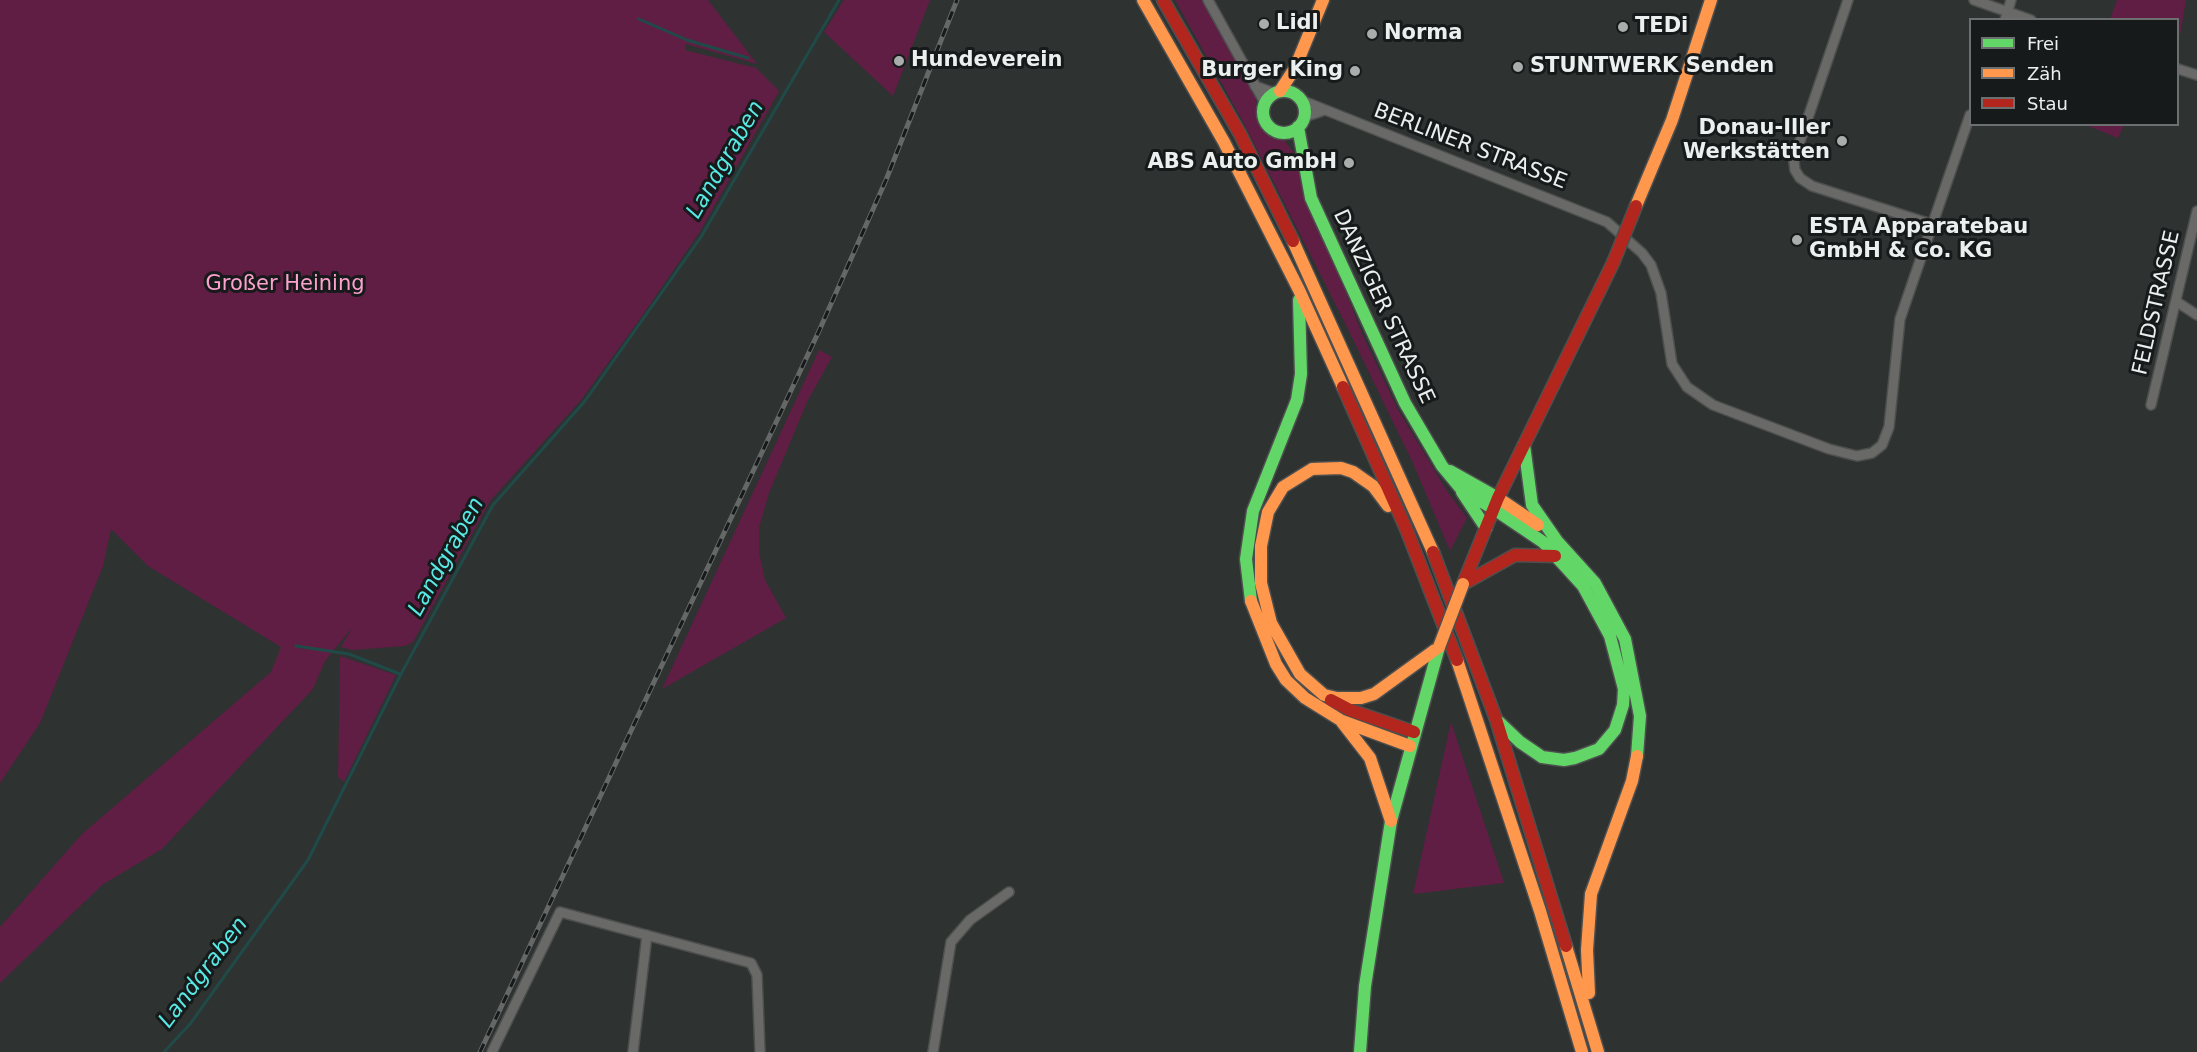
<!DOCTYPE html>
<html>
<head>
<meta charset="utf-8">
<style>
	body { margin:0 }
	#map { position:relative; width:2197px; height:1052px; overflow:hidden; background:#2e3231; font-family:"DejaVu Sans",sans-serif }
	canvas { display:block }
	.legend { position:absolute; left:1969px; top:18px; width:210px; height:108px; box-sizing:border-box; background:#171a1a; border:2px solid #6c6f6f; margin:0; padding:8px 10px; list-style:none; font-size:18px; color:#ebefee }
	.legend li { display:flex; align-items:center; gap:12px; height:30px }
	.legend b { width:30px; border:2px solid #6c6f6f }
</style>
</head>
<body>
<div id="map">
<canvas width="2197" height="1052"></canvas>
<ul class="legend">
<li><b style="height:8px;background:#63d668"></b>Frei</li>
<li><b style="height:8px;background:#ff974d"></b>Zäh</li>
<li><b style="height:8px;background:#b3261e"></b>Stau</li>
</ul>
</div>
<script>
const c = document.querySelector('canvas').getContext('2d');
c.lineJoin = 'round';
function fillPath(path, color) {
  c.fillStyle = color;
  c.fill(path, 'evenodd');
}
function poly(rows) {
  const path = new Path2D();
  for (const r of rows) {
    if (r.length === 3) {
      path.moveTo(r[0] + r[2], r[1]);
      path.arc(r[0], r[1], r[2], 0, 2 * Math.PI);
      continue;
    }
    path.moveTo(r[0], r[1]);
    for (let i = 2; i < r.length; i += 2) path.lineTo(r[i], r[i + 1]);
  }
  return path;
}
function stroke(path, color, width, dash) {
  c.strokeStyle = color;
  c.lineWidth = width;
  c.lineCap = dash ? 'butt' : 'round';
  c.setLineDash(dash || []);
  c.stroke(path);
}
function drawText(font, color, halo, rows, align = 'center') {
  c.font = font + ' "DejaVu Sans",sans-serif';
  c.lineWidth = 6;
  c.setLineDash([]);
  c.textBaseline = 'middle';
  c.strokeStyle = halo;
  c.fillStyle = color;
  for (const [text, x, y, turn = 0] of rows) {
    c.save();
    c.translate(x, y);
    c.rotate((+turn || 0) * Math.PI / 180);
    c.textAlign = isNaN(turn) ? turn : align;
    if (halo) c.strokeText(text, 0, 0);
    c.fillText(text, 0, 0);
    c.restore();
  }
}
fillPath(poly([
	[0,0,708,0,757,64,686,44,685,50,756,68,779,91,699,233,635,326,581,400,490,501,413,642,405,646,352,650,341,647,352,628,325,661,313,689,162,849,102,885,0,983,0,927,82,834,271,672,281,647,148,566,111,529,103,566,40,723,0,783],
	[844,0,930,0,893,96,824,32],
	[1175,0,1206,0,1254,89,1259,120,1265,127,1278,132,1301,162,1306,193,1363,336,1398,410,1447,491,1467,518,1450,551,1412,461,1347,327,1241,118],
	[2117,0,2186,0,2178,46,2178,20,2110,19],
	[2086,125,2124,124,2124,125,2118,138],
	[819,350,832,357,808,400,769,493,759,528,759,552,765,580,786,618,662,689],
	[340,656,396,675,344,782,338,777],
	[1451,722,1504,883,1413,894]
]), '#601e44');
stroke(poly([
	[639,19,687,40,748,58],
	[296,646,349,654,400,674],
	[164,1052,190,1024,308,860,401,674,493,505,585,401,701,237,839,0]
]), '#204a48', 3);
const street = poly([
	[1208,0,1265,103],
	[1848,0,1798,147,1794,162,1795,170,1800,178,1812,186,1931,224],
	[1974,0,2031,20],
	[2005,20,2011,0],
	[2178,69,2197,75],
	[1255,86,1274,93],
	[1303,101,1607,222,1642,253,1651,265,1661,293,1672,364,1687,387,1713,405,1829,449,1857,456,1872,453,1882,445,1889,427,1900,319,1970,115],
	[1304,117,1322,111],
	[2177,302,2197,315],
	[2151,405,2197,211],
	[492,1052,560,912,751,963,757,975,760,1052],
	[633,1052,647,935],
	[933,1052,951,942,970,920,1009,892]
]);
const fast = poly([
	[1284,112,21],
	[1298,127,1311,198,1405,403,1442,466,1462,490,1494,509],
	[1524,445,1532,505,1557,541,1595,583,1625,639,1640,716,1637,756],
	[1450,471,1498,498],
	[1462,492,1486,528],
	[1494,509,1543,542,1583,586,1610,636,1624,689,1623,705,1615,730,1599,749,1575,758,1564,760,1542,757,1520,742,1499,722],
	[1251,601,1246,559,1253,511,1297,400,1301,374,1299,300],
	[1360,1052,1365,986,1391,821,1439,647]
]);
const slow = poly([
	[1143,0,1224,142,1299,290,1343,387],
	[1280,91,1295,68,1323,0],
	[1636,206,1672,120,1711,0],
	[1293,241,1433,552],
	[1498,498,1538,525],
	[1388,506,1373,486,1353,472,1341,468,1312,469,1283,487,1268,512,1261,546,1261,583,1271,623,1300,674,1324,695,1337,698,1361,698,1374,694,1439,647],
	[1251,601,1276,664,1286,680,1305,698,1342,721,1410,746],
	[1457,660,1540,911,1582,1052],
	[1342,722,1370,758,1391,821],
	[1566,946,1598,1052],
	[1589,993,1587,950,1591,894,1632,781,1637,756]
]);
const jam = poly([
	[1163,0,1240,134,1293,241],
	[1343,387,1407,531,1457,660],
	[1433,552,1496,719,1566,946],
	[1463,584,1498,498,1613,263],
	[1463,584,1515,555,1555,556],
	[1331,700,1350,710,1414,732]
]);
stroke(street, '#4d4f4f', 12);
stroke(fast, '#4d4f4f', 15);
stroke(slow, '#4d4f4f', 15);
stroke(jam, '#4d4f4f', 15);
stroke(street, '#696968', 9);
stroke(fast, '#63d668', 12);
stroke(slow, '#ff974d', 12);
stroke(jam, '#b3261e', 12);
const rail = poly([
	[480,1052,819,331,886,180,957,0]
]);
stroke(rail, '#666868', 5);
stroke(rail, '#171a1a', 3, [9]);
const slowBridge = poly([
	[1439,647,1463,584]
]);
const jamBridge = poly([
	[1613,263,1636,206]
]);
stroke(slowBridge, '#4d4f4f', 15, []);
stroke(jamBridge, '#4d4f4f', 15, []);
stroke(slowBridge, '#ff974d', 12);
stroke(jamBridge, '#b3261e', 12);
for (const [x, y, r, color] of [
	[1264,24,6,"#a9adac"],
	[1623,27,6,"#a9adac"],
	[1372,34,6,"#a9adac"],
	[899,61,6,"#a9adac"],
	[1518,67,6,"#a9adac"],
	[1355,71,6,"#a9adac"],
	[1842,141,6,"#a9adac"],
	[1349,163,6,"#a9adac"],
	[1797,240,6,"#a9adac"]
]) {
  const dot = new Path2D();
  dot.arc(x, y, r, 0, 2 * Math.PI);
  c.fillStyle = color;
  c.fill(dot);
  stroke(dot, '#171a1a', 2);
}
drawText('bold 21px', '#ebefee', '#171a1a', [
	["Lidl",1276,24],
	["TEDi",1635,27],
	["Norma",1384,34],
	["Hundeverein",911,61],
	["STUNTWERK Senden",1530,67],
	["Burger King",1343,71,"right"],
	["Donau-Iller",1830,129,"right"],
	["Werkstätten",1830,153,"right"],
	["ABS Auto GmbH",1337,163,"right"],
	["ESTA Apparatebau",1809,228],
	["GmbH & Co. KG",1809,252]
], 'left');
drawText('21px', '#ebefee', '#171a1a', [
	["BERLINER STRASSE",1470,147,21],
	["FELDSTRASSE",2157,303,-77],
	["DANZIGER STRASSE",1383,307,65]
]);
drawText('21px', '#fca0cd', '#171a1a', [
	["Großer Heining",285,285]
]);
drawText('italic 22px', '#59e9e5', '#171a1a', [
	["Landgraben",726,160,-60],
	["Landgraben",447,557,-61],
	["Landgraben",204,973,-53]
]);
</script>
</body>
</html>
